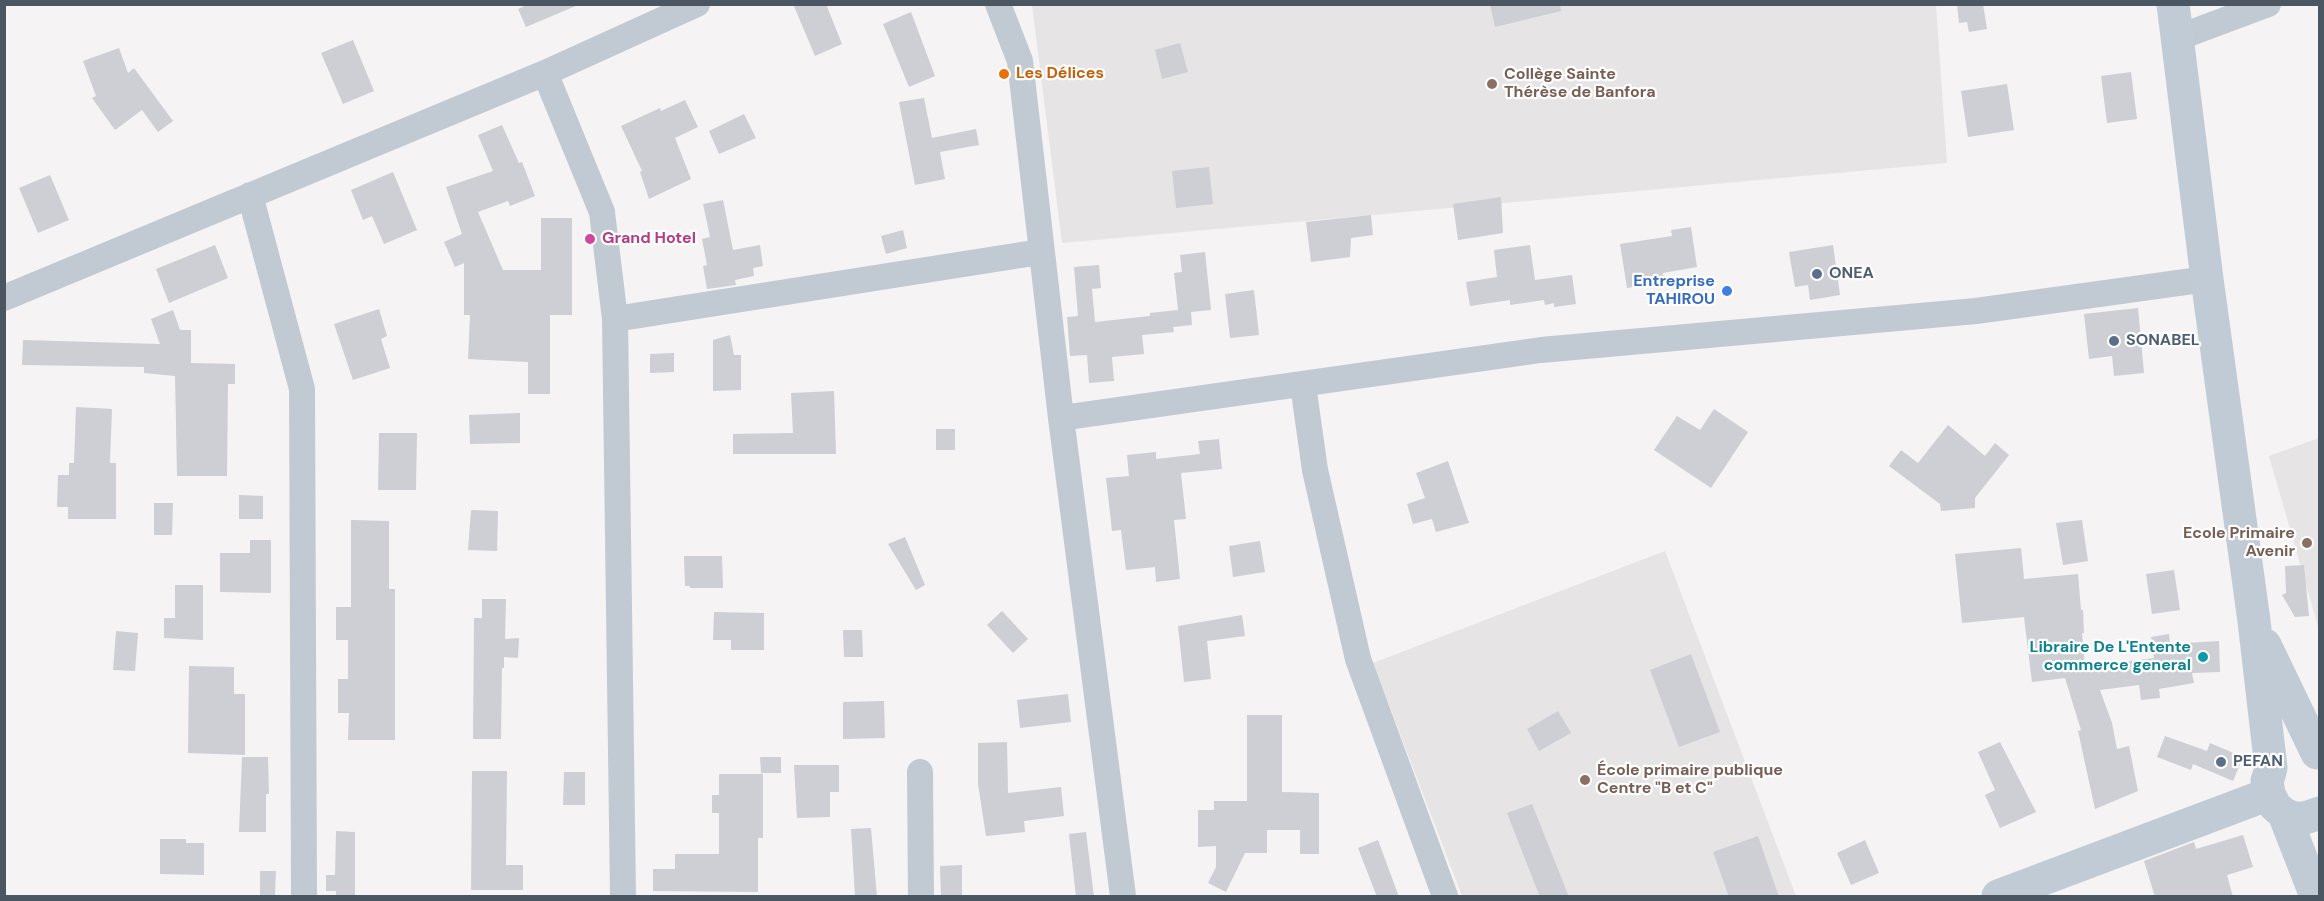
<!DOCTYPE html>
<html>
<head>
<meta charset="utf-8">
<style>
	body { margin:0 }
	#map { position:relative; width:2324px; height:901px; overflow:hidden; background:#f5f3f3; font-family:"DM Sans",sans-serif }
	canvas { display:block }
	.frame { position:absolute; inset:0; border:6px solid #4a5661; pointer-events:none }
</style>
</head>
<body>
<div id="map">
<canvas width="2324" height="901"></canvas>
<div class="frame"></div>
</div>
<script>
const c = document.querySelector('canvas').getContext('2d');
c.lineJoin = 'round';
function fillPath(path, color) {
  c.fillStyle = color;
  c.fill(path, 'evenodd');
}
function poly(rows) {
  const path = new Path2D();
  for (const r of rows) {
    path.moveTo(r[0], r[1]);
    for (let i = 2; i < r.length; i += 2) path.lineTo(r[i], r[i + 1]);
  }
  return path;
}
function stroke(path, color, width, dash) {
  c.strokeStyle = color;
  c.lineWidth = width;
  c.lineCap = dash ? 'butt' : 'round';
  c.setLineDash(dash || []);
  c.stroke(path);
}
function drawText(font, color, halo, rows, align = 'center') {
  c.font = font + ' "DM Sans",sans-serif';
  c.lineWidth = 4.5;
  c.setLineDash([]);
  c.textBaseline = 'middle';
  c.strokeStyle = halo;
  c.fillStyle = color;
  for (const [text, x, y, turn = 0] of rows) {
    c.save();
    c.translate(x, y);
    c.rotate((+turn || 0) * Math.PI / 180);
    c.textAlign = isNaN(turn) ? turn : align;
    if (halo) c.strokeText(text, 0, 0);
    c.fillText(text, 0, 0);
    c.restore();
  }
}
fillPath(poly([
	[1032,5,1936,5,1947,163,1062,243],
	[2319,438,2319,630,2269,456],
	[1665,551,1796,896,1462,896,1373,663]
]), '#e6e4e5');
fillPath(poly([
	[529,4,578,4,578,5,526,27,518,9],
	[793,4,826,4,842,44,815,56],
	[1490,4,1560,4,1561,11,1495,27],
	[1957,4,1983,4,1987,29,1969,32,1967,22,1959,23],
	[911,12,935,76,909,87,883,24],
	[353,40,374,91,343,104,321,53],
	[1180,43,1188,72,1162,79,1155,50],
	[119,48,128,73,134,68,173,121,158,132,142,110,115,130,92,98,96,96,83,61],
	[2131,72,2137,119,2107,123,2101,76],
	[2007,84,2014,130,1968,137,1961,91],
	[924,98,932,138,976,129,979,145,940,152,945,179,915,185,899,102],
	[685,100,698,127,675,138,691,179,649,199,640,172,642,171,621,126,660,108,661,111],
	[744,114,756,138,719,154,709,131],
	[502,125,519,163,522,162,535,196,510,206,508,201,478,212,503,270,541,270,541,218,572,218,572,315,550,315,550,394,528,394,528,362,468,359,470,315,464,315,464,263,455,267,444,242,462,234,446,187,493,171,478,135],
	[1209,167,1213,204,1176,208,1172,171],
	[393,172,417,230,384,244,372,216,363,220,351,190],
	[50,175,69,220,38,233,19,188],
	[1501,197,1503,233,1458,240,1453,204],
	[723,200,733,250,760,245,763,266,753,268,754,276,735,280,736,285,707,289,703,266,707,265,702,239,710,237,703,204],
	[1371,215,1373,235,1351,238,1350,257,1311,262,1306,222],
	[1691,227,1697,267,1663,273,1664,282,1627,288,1620,244,1672,236,1671,230],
	[903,230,907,248,886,254,881,236],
	[215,245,228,278,169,303,156,269],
	[1530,245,1535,280,1572,275,1576,304,1554,307,1554,303,1545,305,1544,300,1510,305,1510,300,1470,306,1466,282,1497,277,1494,250],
	[1833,245,1840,295,1810,300,1808,285,1795,287,1789,252],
	[1205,252,1211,310,1191,312,1192,325,1173,327,1174,332,1142,335,1144,354,1112,357,1114,381,1089,383,1087,355,1070,356,1067,317,1078,316,1074,267,1099,265,1101,288,1092,289,1095,322,1150,316,1150,313,1178,310,1174,273,1182,272,1180,255],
	[1254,290,1259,335,1230,338,1225,294],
	[2138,308,2144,373,2114,376,2112,356,2089,359,2084,314],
	[379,309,387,336,381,339,390,368,353,380,334,324],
	[173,310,180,330,191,330,191,363,235,364,235,384,228,384,227,476,177,476,175,376,144,373,144,367,22,365,23,340,160,344,151,319],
	[730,335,734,355,741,355,741,390,713,391,713,340],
	[674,353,674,372,650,373,650,354],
	[834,391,836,454,733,454,733,434,793,433,791,393],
	[76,407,112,409,110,463,116,463,116,519,68,519,68,507,57,507,58,475,69,475,69,463,74,463],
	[1714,409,1748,432,1711,488,1654,450,1677,416,1700,430],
	[520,413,520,443,470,444,469,415],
	[1948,425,1985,456,1995,443,2009,455,1975,498,1975,508,1941,511,1940,504,1889,466,1901,450,1918,463],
	[936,429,955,429,955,450,936,450],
	[379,433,417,433,416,490,378,490],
	[1219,439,1222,469,1181,473,1186,519,1174,520,1180,579,1156,582,1155,567,1126,570,1121,530,1112,531,1106,478,1129,476,1127,455,1156,452,1156,459,1200,454,1198,441],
	[1448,461,1469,523,1436,532,1432,519,1413,524,1407,504,1425,498,1416,473],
	[239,495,263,496,263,519,239,519],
	[154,503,173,503,172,535,154,535],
	[471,510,498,511,497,551,468,550],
	[351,520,389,521,389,589,395,589,395,740,348,740,349,713,338,713,338,679,348,679,348,640,336,640,336,607,351,607],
	[2082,520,2088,561,2063,565,2056,523],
	[905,537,925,585,916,590,888,544],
	[250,540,271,540,271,593,220,592,220,553,250,553],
	[1260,541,1265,572,1233,577,1229,546],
	[2021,548,2024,579,2078,574,2081,610,2083,610,2084,633,2082,633,2085,667,2154,658,2151,637,2169,634,2170,644,2219,641,2220,672,2192,673,2194,683,2159,689,2160,698,2141,700,2139,685,2100,690,2112,723,2117,749,2129,746,2138,791,2095,809,2078,731,2081,730,2065,678,2032,682,2024,617,1962,623,1955,554],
	[684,556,722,556,723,588,690,588,690,586,685,586],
	[2304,565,2309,616,2295,617,2282,595,2286,593,2285,566],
	[2174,570,2180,610,2152,614,2146,574],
	[175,585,203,585,203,640,164,638,164,618,175,618],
	[482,599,506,599,505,639,519,638,518,658,504,657,504,668,502,668,501,739,473,739,474,618,482,618],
	[1002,611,1028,639,1013,653,987,625],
	[714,612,764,613,764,650,731,650,731,640,713,640],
	[1242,615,1245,636,1207,641,1211,679,1184,682,1178,626],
	[843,630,862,630,863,657,844,657],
	[116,631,138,633,135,671,113,670],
	[1691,654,1720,732,1679,747,1650,670],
	[189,666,234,667,234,694,245,694,245,755,188,753],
	[1068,694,1071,722,1020,728,1017,700],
	[884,701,885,738,843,739,843,702],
	[1558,711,1571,733,1539,751,1527,729],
	[1247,715,1282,715,1282,792,1319,793,1319,854,1300,854,1300,830,1267,830,1267,853,1245,853,1226,892,1208,883,1216,867,1216,846,1198,847,1198,810,1214,810,1214,801,1247,801],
	[2165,736,2207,751,2210,743,2243,757,2233,781,2193,764,2191,770,2157,757],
	[1007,742,1008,793,1061,787,1064,816,1024,821,1025,832,986,836,978,784,978,743],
	[2000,742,2036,812,2000,828,1985,795,1995,790,1978,752],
	[242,757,268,757,269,794,266,794,266,832,239,832],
	[760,757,781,757,781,773,761,773],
	[794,765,839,765,839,792,830,792,830,817,797,818],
	[472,771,507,771,506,865,523,865,523,890,471,890],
	[564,772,585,772,585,805,563,805],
	[719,774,763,774,763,838,758,838,758,892,653,891,653,869,675,869,675,854,719,854,719,813,712,813,712,795,719,795],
	[1532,804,1569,897,1540,897,1507,813],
	[871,828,877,897,855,897,851,829],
	[336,831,355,832,355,897,336,897,336,891,326,891,326,875,335,875],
	[1086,832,1094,897,1076,897,1069,834],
	[2243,835,2253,867,2227,875,2233,897,2155,897,2144,861,2194,842,2196,849],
	[1758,836,1779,897,1729,897,1713,852],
	[160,839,186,839,186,843,204,843,204,875,160,874],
	[1378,840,1399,897,1377,897,1358,848],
	[1865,840,1879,873,1851,885,1837,853],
	[962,865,962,897,941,897,940,866],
	[260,871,276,871,275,895,260,895]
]), '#cdcfd5');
stroke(poly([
	[998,4,1020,61,1061,418,1123,896],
	[2177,38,2268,4],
	[545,73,602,212,615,319,623,896],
	[250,195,302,389,304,896],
	[4,298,545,73,697,4],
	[615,319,1040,252],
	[1303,385,1315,470,1358,659,1445,896],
	[1061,418,1541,350,1976,311,2207,279],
	[920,772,921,896]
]), '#c1cad2', 26);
stroke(poly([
	[2173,4,2207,279,2254,621,2271,768],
	[2265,645,2317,753],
	[2270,772,2267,781,2269,794,2275,806,2284,814,2294,818,2305,818,2320,813],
	[2284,814,2316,896],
	[1998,896,2269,794]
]), '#c1cbd6', 33);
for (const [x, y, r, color] of [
	[1004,74,6,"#e8710a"],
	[1492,84,6,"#8d6e63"],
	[590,239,6,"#d1479c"],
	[1817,274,6,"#5c6f8a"],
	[1727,291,6,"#3f7fe0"],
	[2114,341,6,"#5c6f8a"],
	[2307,543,6,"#8d6e63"],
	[2203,657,6,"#0f9aa8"],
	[2221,762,6,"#5c6f8a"],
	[1585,780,6,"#8d6e63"]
]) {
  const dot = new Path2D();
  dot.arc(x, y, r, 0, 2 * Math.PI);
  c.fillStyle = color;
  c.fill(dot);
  stroke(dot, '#fff', 2);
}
drawText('bold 16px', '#c56008', '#fff', [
	["Les Délices",1016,74]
], 'left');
drawText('bold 16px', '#785e54', '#fff', [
	["Collège Sainte",1504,75],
	["Thérèse de Banfora",1504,93],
	["Ecole Primaire",2295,534,"right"],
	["Avenir",2295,552,"right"],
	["École primaire publique",1597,771],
	["Centre \"B et C\"",1597,789]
], 'left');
drawText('bold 16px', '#b23c85', '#fff', [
	["Grand Hotel",602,239]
], 'left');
drawText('bold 16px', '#4e5e75', '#fff', [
	["ONEA",1829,274],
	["SONABEL",2126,341],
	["PEFAN",2233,762]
], 'left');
drawText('bold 16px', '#366cbe', '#fff', [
	["Entreprise",1715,282],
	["TAHIROU",1715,300]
], 'right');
drawText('bold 16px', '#0d838f', '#fff', [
	["Libraire De L'Entente",2191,648],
	["commerce general",2191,666]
], 'right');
</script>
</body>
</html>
